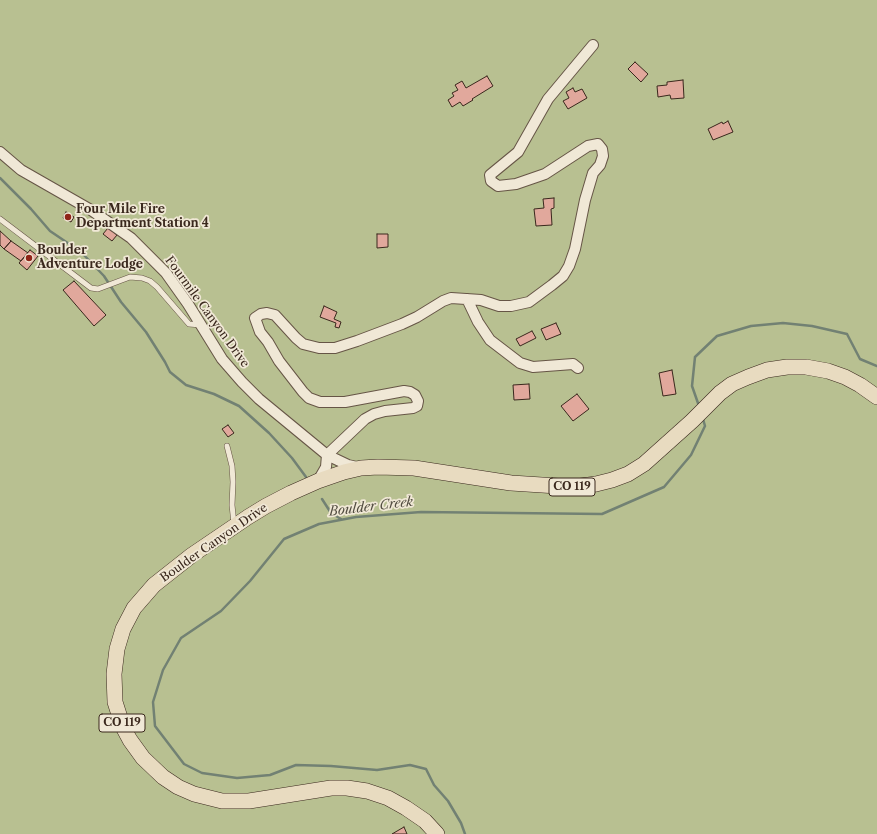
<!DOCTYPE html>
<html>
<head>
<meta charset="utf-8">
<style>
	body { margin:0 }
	canvas { display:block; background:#e8dbc0 }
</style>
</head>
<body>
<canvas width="877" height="834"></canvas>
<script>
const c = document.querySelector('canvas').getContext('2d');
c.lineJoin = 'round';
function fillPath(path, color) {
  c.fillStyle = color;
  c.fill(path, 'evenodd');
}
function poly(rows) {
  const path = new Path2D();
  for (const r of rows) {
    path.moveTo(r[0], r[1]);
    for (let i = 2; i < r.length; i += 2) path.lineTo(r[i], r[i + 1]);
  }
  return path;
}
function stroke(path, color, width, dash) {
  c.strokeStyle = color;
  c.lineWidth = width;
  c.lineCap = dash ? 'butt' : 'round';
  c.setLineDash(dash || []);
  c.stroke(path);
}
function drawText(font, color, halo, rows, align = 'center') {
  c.font = font + ' "Libre Caslon Text",serif';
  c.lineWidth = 3.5;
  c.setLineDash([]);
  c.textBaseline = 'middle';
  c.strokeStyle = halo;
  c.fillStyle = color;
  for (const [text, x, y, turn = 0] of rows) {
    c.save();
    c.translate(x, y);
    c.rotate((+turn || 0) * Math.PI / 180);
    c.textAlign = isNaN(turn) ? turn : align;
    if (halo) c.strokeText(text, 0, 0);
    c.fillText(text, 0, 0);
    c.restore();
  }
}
fillPath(poly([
	[0,0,877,0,877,834,0,834]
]), '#b8c091');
stroke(poly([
	[0,178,31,209,50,231,81,252,104,276,121,302,146,332,165,362,170,372,186,385,214,394,239,406,269,433,292,458,306,477],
	[699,406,692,386,695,357,717,336,751,326,783,323,812,326,847,334,860,359,877,366],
	[322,499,331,513,341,519],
	[465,834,461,823,448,801,434,785,426,769,410,765,377,770,331,766,296,765,270,775,237,778,202,773,184,764,155,726,153,702,163,670,181,638,221,611,250,581,284,539,319,524,356,517,421,512,602,514,664,487,691,455,705,426,703,419]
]), '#728173', 2.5);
const building = poly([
	[635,62,648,74,641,82,628,69,635,62],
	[487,76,493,86,472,99,473,100,463,106,460,102,452,107,448,100,454,96,452,93,458,90,455,85,462,81,466,88,487,76],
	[683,80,684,98,671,99,670,95,658,97,657,86,667,85,667,82,683,80],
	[573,88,575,92,582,89,587,98,568,109,563,101,569,98,566,92,573,88],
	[728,121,733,132,713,140,708,129,722,122,723,124,728,121],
	[554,198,554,208,551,209,552,225,536,226,534,209,544,208,543,199,554,198],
	[66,212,74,217,71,222,63,218,66,212],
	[108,228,117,235,112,241,103,234,108,228],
	[0,231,11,241,4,249,0,245,0,231],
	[377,234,388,234,388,247,377,248,377,234],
	[11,241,28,253,21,261,4,249,11,241],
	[30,250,38,256,27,270,19,263,30,250],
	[74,281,106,315,94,326,63,290,74,281],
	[324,306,337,312,334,319,341,322,339,328,335,327,336,323,320,317,324,306],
	[556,323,561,334,546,340,541,329,556,323],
	[532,331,536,338,520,346,516,339,532,331],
	[672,370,676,394,663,396,659,373,672,370],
	[529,384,530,399,514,400,513,385,529,384],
	[577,394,589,409,573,421,561,406,577,394],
	[228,425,234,433,228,437,222,429,228,425],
	[404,827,407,834,392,834,404,827]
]);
fillPath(building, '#e1a89c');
stroke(building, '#3a281d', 1);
const lane = poly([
	[0,219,91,288,98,289,130,277,142,278,150,281,157,287,189,324,201,325],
	[227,446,232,466,233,482,232,505,234,524]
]);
const street = poly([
	[0,152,21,170,91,210,131,238,166,273,188,304,222,359,242,382,259,399,327,455,348,465,357,467],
	[467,299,478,322,490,340,520,363,533,367,573,364,578,368],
	[318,481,326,467,327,455,365,419,374,414,385,411,413,408,417,406,418,401,415,395,410,392,404,391,345,402,320,402,309,398,303,392,279,361,268,342,260,332,255,318,261,314,267,313,275,315,296,338,303,344,319,348,335,348,357,341,402,324,417,317,443,301,451,298,481,300,499,306,511,306,529,302,552,285,563,276,569,266,575,249,585,200,593,173,600,165,603,156,602,149,598,144,588,146,545,174,516,184,498,186,491,181,490,175,518,152,548,99,593,45]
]);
const primary = poly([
	[437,834,425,821,406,808,388,798,367,791,347,788,331,788,249,801,222,801,194,794,178,787,163,777,143,758,130,740,123,727,115,702,114,674,117,649,123,629,134,608,154,585,192,555,248,517,266,506,291,493,318,481,344,472,361,468,378,467,414,468,511,483,573,487,596,484,612,480,628,474,644,464,692,421,720,393,732,384,748,377,767,370,787,367,806,367,828,371,845,377,860,385,877,397]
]);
stroke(lane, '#665546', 6);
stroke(street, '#665546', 12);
stroke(primary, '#3a281d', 16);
stroke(lane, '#f0e8d6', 5);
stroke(street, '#f0e8d6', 10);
stroke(primary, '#e8dbc0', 15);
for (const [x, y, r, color] of [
	[68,217,4,"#8f2418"],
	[29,258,4,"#8f2418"]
]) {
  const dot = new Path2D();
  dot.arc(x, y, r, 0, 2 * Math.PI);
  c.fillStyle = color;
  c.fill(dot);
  stroke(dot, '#f0e8d6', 1.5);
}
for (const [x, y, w] of [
	[572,487,46],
	[122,723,46]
]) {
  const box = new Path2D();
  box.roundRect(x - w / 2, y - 9, w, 18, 3);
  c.fillStyle = '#f0e8d6';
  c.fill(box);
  stroke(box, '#3a281d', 1);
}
drawText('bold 11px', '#3a281d', null, [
	["CO 119",572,487],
	["CO 119",122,723]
]);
drawText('bold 12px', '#3a281d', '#f0e8d6', [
	["Four Mile Fire",76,210],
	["Department Station 4",76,224],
	["Boulder",37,251],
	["Adventure Lodge",37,265]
], 'left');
drawText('12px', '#3a281d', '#f0e8d6', [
	["Fourmile Canyon Drive",207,312,54],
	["Boulder Canyon Drive",214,543,-35]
]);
drawText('italic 13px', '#524d41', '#f0e8d6', [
	["Boulder Creek",371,507,-7]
]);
</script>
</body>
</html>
